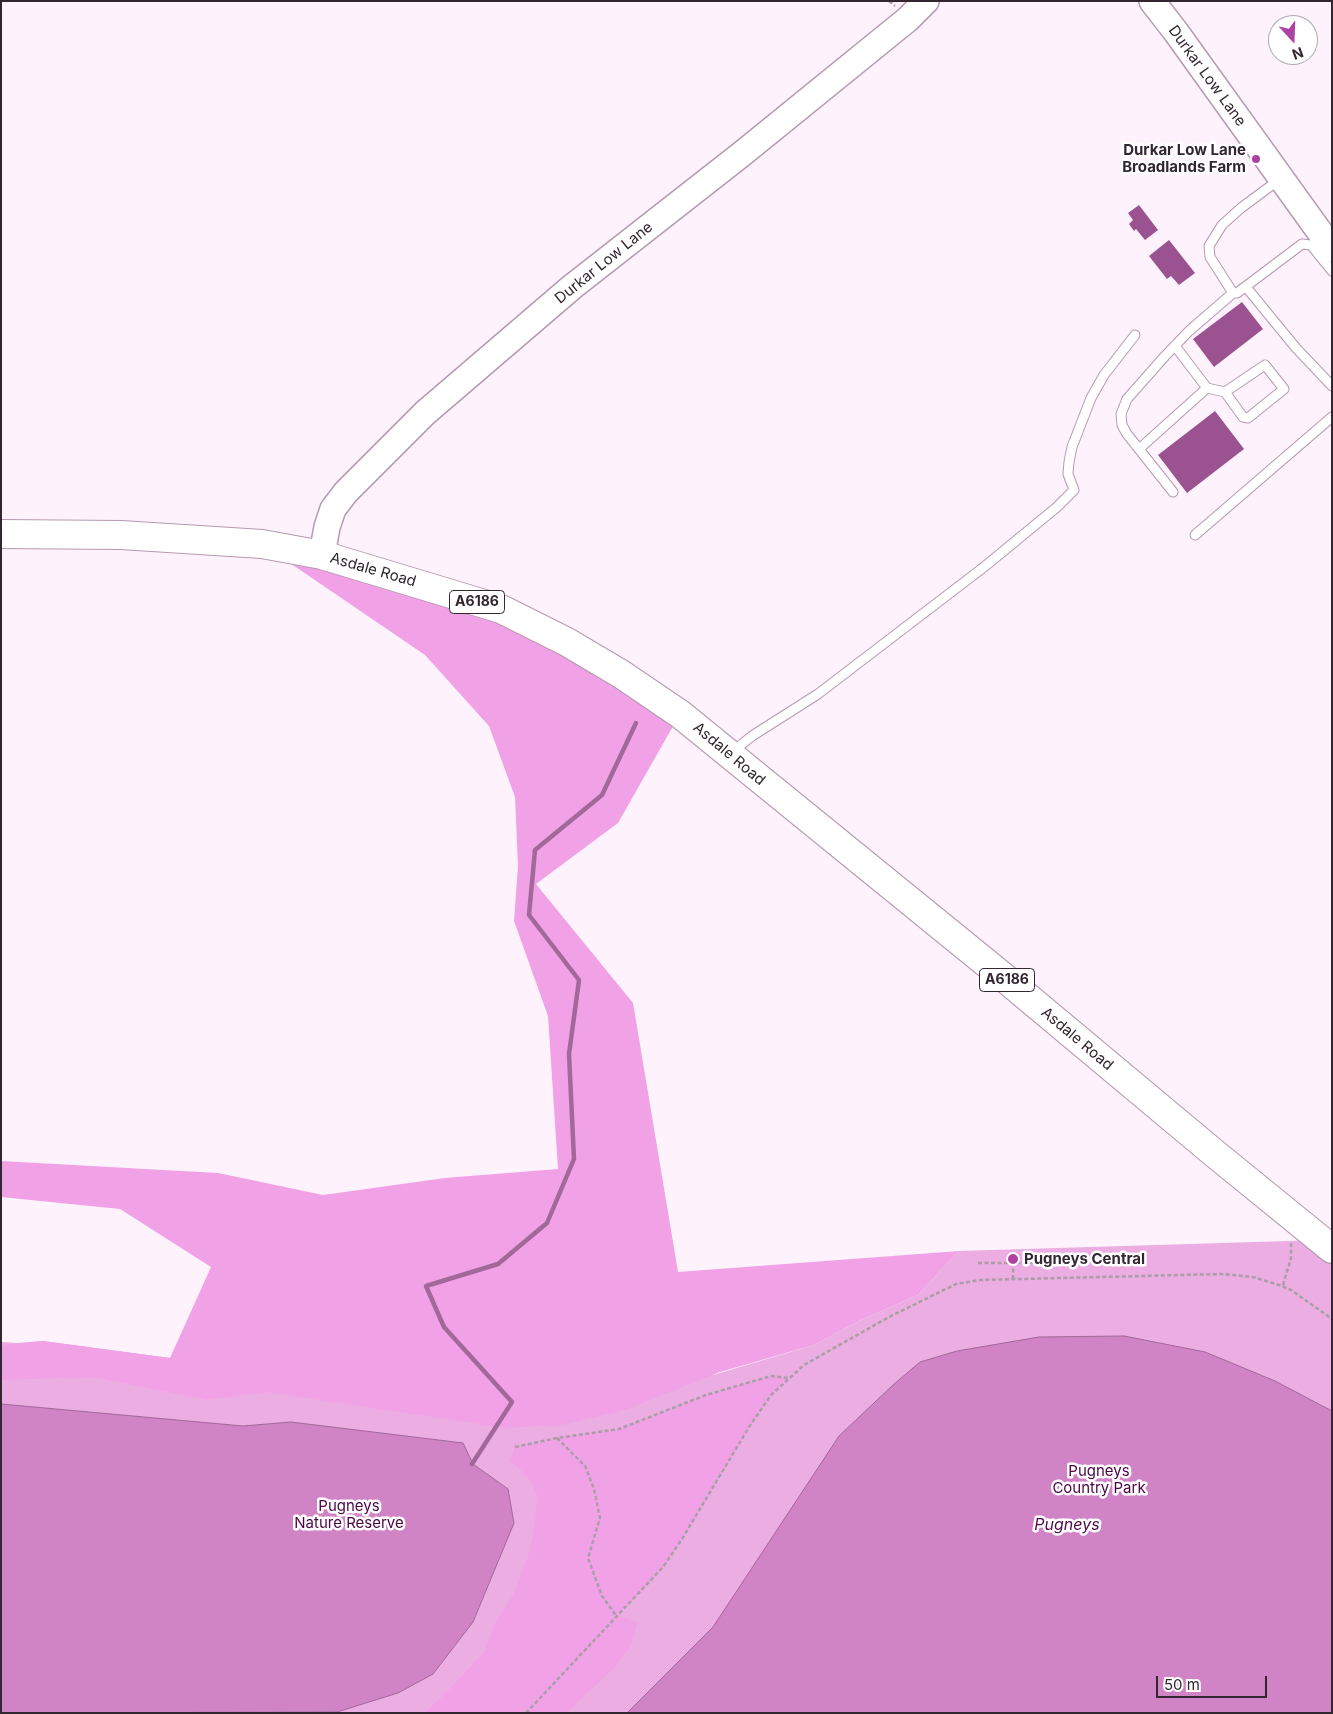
<!DOCTYPE html>
<html>
<head>
<meta charset="utf-8">
<style>
	body { margin:0 }
	#map { position:relative; width:1333px; height:1714px; overflow:hidden; background:#fef2fc; font-family:Inter,sans-serif }
	canvas { display:block }
	.frame { position:absolute; inset:0; border:2px solid #322730; pointer-events:none }
	.north { position:absolute; left:1268px; top:15px; width:50px; height:50px; box-sizing:border-box; background:#fff; border:1px solid #ada9ac; border-radius:50%; rotate:160deg; font-size:14px; font-weight:700; line-height:20px; text-align:center; color:#322730 }
	.north::after { content:''; display:block; margin:auto; width:18px; height:22px; background:#ad42a3; clip-path:polygon(50% 0,100% 100%,50% 72%,0 100%) }
	.scale { position:absolute; left:1156px; top:1676px; width:111px; height:22px; box-sizing:border-box; border:2px solid #322730; border-top:0; padding-left:6px; font-size:15px; line-height:18px; white-space:nowrap; color:#322730; -webkit-text-stroke:4px #fff; paint-order:stroke }
</style>
</head>
<body>
<div id="map">
<canvas width="1333" height="1714"></canvas>
<div class="frame"></div>
<div class="north">N</div>
<div class="scale">50 m</div>
</div>
<script>
const c = document.querySelector('canvas').getContext('2d');
c.lineJoin = 'round';
function fillPath(path, color) {
  c.fillStyle = color;
  c.fill(path, 'evenodd');
}
function poly(rows) {
  const path = new Path2D();
  for (const r of rows) {
    path.moveTo(r[0], r[1]);
    for (let i = 2; i < r.length; i += 2) path.lineTo(r[i], r[i + 1]);
  }
  return path;
}
function stroke(path, color, width, dash) {
  c.strokeStyle = color;
  c.lineWidth = width;
  c.lineCap = dash ? 'butt' : 'round';
  c.setLineDash(dash || []);
  c.stroke(path);
}
function drawText(font, color, halo, rows, align = 'center') {
  c.font = font + ' Inter,sans-serif';
  c.lineWidth = 5;
  c.setLineDash([]);
  c.textBaseline = 'middle';
  c.strokeStyle = halo;
  c.fillStyle = color;
  for (const [text, x, y, turn = 0] of rows) {
    c.save();
    c.translate(x, y);
    c.rotate((+turn || 0) * Math.PI / 180);
    c.textAlign = isNaN(turn) ? turn : align;
    if (halo) c.strokeText(text, 0, 0);
    c.fillText(text, 0, 0);
    c.restore();
  }
}
fillPath(poly([
	[1321,1240,1332,1249,1332,1713,1,1713,1,1342,18,1343,43,1341,170,1358,713,1375,814,1345,861,1320,918,1295,959,1251]
]), '#ecade2');
fillPath(poly([
	[262,544,431,587,680,714,618,823,536,884,633,1003,678,1272,959,1251,918,1295,861,1320,814,1345,720,1372,625,1410,562,1425,506,1428,266,1392,208,1400,92,1377,1,1380,1,1345,43,1341,170,1358,211,1267,120,1209,1,1197,1,1161,218,1173,323,1195,445,1178,558,1169,548,1016,514,921,518,866,515,797,489,726,425,655],
	[771,1376,788,1378,771,1395,749,1427,682,1539,663,1567,618,1616,638,1622,631,1646,614,1668,566,1713,425,1713,449,1690,485,1651,496,1621,513,1595,528,1557,535,1526,537,1494,528,1477,510,1460,515,1447,557,1438,619,1429,706,1395]
]), '#f1a2e6');
const water = poly([
	[1124,1336,1205,1352,1275,1381,1332,1411,1332,1713,627,1713,713,1627,839,1436,893,1385,920,1362,957,1351,1039,1337,1124,1336],
	[1,1404,243,1426,291,1422,463,1443,473,1464,508,1489,514,1523,473,1622,433,1674,398,1693,337,1712,1,1713,1,1404]
]);
fillPath(water, '#d084c6');
stroke(water, '#a16899', 1);
stroke(poly([
	[472,1464,512,1402,444,1327,426,1286,498,1264,547,1223,574,1159,569,1054,579,980,529,915,535,850,602,795,636,723]
]), '#a16899', 4.5);
fillPath(poly([
	[1139,205,1158,230,1145,240,1136,229,1134,231,1129,224,1133,220,1128,213],
	[1169,240,1195,273,1179,285,1171,276,1167,279,1149,256],
	[1242,302,1263,329,1214,367,1193,339],
	[1215,411,1244,449,1187,493,1158,455]
]), '#9a5291');
const lane = poly([
	[1280,179,1241,208,1222,225,1209,246,1210,257,1233,293,1237,293,1302,244,1311,245,1332,271],
	[1246,287,1296,348,1332,386],
	[1175,346,1207,388],
	[1139,449,1207,388,1225,392,1243,417,1248,418,1284,389,1265,365,1225,392],
	[1173,492,1127,434,1122,425,1121,414,1127,399,1165,356,1189,331,1233,293],
	[1195,535,1332,417],
	[731,753,752,736,818,694,984,567,1057,507,1074,490,1068,474,1069,462,1072,447,1091,398,1104,375,1135,335]
]);
const secondary = poly([
	[1152,1,1176,32,1332,249],
	[322,555,327,527,333,509,346,492,425,413,572,287,743,153,908,19,926,1]
]);
const primary = poly([
	[1,534,121,535,262,544,322,555,501,609,567,642,621,674,680,714,1001,975,1214,1153,1332,1249]
]);
stroke(lane, '#b59ab1', 11);
stroke(secondary, '#b59ab1', 28);
stroke(primary, '#b59ab1', 30);
stroke(poly([
	[889,1,895,6],
	[978,1263,1013,1263],
	[1013,1279,1013,1263,1051,1262],
	[1283,1285,1291,1258,1291,1242],
	[557,1438,585,1466,594,1489,600,1518,588,1558,602,1596,617,1617],
	[515,1447,557,1438,619,1429,706,1395,771,1376,788,1378],
	[526,1713,663,1567,682,1539,749,1427,771,1395,804,1365,889,1317,956,1284,980,1280,1222,1274,1253,1277,1282,1286,1291,1290,1332,1319]
]), '#a99ea7', 2.5, [4, 2.5]);
stroke(lane, '#fff', 9);
stroke(secondary, '#fff', 25);
stroke(primary, '#fff', 28);
for (const [x, y, r, color] of [
	[1256,159,5,"#ad42a3"],
	[1013,1259,6,"#ad42a3"]
]) {
  const dot = new Path2D();
  dot.arc(x, y, r, 0, 2 * Math.PI);
  c.fillStyle = color;
  c.fill(dot);
  stroke(dot, '#fff', 2);
}
for (const [x, y, w] of [
	[477,602,55],
	[1007,980,55]
]) {
  const box = new Path2D();
  box.roundRect(x - w / 2, y - 11.5, w, 23, 4);
  c.fillStyle = '#fff';
  c.fill(box);
  stroke(box, '#322730', 1);
}
drawText('bold 14px', '#322730', null, [
	["A6186",477,602],
	["A6186",1007,980]
]);
drawText('15px', '#322730', '#fff', [
	["Durkar Low Lane",1207,76,54],
	["Durkar Low Lane",604,263,-39],
	["Asdale Road",373,570,16],
	["Asdale Road",729,754,40],
	["Asdale Road",1077,1039,40]
]);
drawText('bold 15px', '#322730', '#fff', [
	["Durkar Low Lane",1246,150],
	["Broadlands Farm",1246,167],
	["Pugneys Central",1024,1259,"left"]
], 'right');
drawText('15px', '#4b0446', '#fff', [
	["Pugneys",1099,1471],
	["Country Park",1099,1488],
	["Pugneys",349,1506],
	["Nature Reserve",349,1523]
]);
drawText('italic 16px', '#500a4b', '#fff', [
	["Pugneys",1067,1525]
]);
</script>
</body>
</html>
